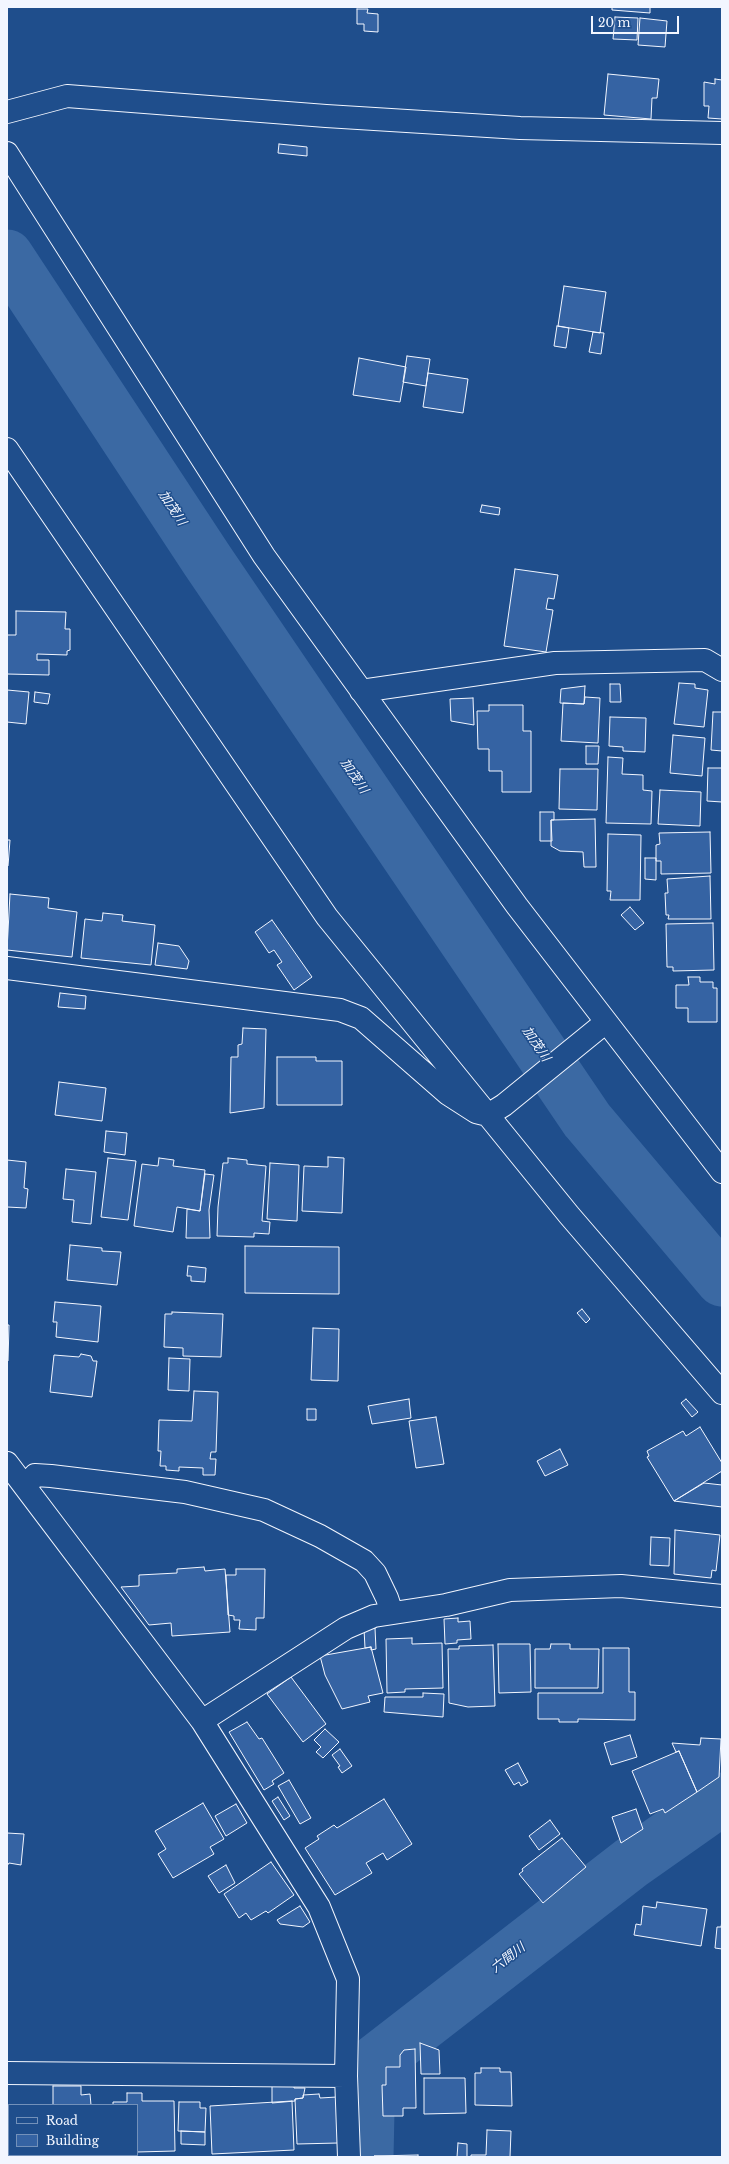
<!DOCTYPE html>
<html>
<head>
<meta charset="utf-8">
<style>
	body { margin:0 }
	#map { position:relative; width:729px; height:2164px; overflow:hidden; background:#1f4e8c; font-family:"Libre Baskerville",serif }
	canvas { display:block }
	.frame { position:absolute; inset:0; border:8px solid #f2f6ff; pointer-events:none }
	.legend { position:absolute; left:8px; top:2104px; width:130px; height:52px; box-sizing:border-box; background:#1f4e8c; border:1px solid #7391ba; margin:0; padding:5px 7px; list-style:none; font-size:12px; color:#f2f6ff }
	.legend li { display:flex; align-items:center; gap:8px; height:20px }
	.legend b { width:20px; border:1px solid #7391ba }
	.scale { position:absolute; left:591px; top:16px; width:88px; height:18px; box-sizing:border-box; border:2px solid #f2f6ff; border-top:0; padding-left:5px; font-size:12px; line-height:14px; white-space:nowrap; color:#f2f6ff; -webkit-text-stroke:3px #1f4e8c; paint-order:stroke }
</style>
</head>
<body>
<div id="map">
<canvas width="729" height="2164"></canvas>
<div class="frame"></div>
<ul class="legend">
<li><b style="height:5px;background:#1f4e8c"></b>Road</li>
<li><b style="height:11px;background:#3563a3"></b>Building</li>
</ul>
<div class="scale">20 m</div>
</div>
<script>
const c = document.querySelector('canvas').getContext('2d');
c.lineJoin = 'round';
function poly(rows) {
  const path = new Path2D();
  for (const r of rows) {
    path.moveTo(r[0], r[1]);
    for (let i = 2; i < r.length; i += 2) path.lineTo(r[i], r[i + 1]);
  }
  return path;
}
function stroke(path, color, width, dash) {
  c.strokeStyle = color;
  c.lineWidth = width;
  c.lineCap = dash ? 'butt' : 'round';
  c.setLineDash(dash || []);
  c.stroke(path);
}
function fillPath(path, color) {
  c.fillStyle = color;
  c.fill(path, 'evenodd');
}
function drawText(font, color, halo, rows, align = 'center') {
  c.font = font + ' "Libre Baskerville","Noto Sans JP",serif';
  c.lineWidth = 3;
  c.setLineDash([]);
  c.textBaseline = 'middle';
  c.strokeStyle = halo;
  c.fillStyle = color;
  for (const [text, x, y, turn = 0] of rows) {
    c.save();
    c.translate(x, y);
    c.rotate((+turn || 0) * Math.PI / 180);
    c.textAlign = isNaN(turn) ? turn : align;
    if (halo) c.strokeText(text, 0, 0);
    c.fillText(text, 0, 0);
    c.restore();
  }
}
stroke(poly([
	[7,256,207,560,587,1120,722,1280],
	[367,2157,369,2066,631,1863,722,1799]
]), '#3b69a3', 53);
const building = poly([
	[612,7,650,7,650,13,612,10,612,7],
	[357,9,368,9,367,13,378,14,378,32,364,31,364,24,357,24,357,9],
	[615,17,638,18,637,40,613,39,615,17],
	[640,18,667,21,665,47,638,45,640,18],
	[608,74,659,79,657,98,652,98,651,119,604,115,608,74],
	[715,79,722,80,722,119,708,118,709,106,704,106,704,82,715,84,715,79],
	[279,144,307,147,307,156,278,153,279,144],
	[564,286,606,292,600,333,558,326,564,286],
	[557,326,569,328,566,348,554,346,557,326],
	[593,332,604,333,601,354,589,352,593,332],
	[407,356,430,359,426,386,403,382,407,356],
	[359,358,406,367,400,402,353,395,359,358],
	[428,373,468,379,463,413,423,407,428,373],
	[482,505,500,508,499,515,480,512,482,505],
	[515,569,558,575,554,599,548,598,546,609,553,610,546,652,504,646,515,569],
	[16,611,66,612,65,629,70,629,70,650,67,651,67,655,37,654,37,660,49,660,49,675,7,674,7,635,16,635,16,611],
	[679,683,695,684,695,688,708,690,704,727,674,724,679,683],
	[610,684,620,684,621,702,610,702,610,684],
	[585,686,584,704,560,703,561,689,585,686],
	[7,690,29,692,26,724,7,722,7,690],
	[35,692,50,694,48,704,34,702,35,692],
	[585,697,600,698,598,743,561,741,563,703,584,704,585,697],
	[473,698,474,725,451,721,450,699,473,698],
	[489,705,523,705,523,731,531,731,531,792,502,792,502,771,489,771,489,749,478,749,477,711,489,711,489,705],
	[713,712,722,712,722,751,711,750,713,712],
	[610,717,646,718,645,752,623,751,623,747,609,746,610,717],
	[673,735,705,738,702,776,670,773,673,735],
	[586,746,599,746,598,764,586,764,586,746],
	[608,757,623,758,622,774,643,775,643,790,652,791,651,824,606,823,608,757],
	[708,768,722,768,722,802,707,801,708,768],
	[560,769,598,769,597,810,559,809,560,769],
	[660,790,701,792,700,826,658,824,660,790],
	[540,812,554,812,554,820,551,820,552,841,540,841,540,812],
	[595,819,596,867,584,867,583,852,560,851,551,846,551,820,595,819],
	[710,832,711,873,661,874,661,861,656,861,656,845,660,844,659,833,710,832],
	[608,834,641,835,640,900,610,900,611,891,607,891,608,834],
	[7,840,10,840,8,866,7,866,7,840],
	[645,858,656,858,656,880,645,879,645,858],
	[710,876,711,919,668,919,669,915,666,915,665,893,668,893,667,879,710,876],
	[10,894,49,898,48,908,77,912,72,957,7,950,10,894],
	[630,907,644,923,635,930,621,915,630,907],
	[103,913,123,915,122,921,155,925,151,965,81,958,85,919,102,921,103,913],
	[272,920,312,977,294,990,277,965,282,962,274,950,269,953,255,932,272,920],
	[713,923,714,970,673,971,673,967,667,967,666,924,713,923],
	[158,943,179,946,189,961,187,969,155,965,158,943],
	[688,977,700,977,700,982,713,982,713,988,717,988,717,1022,688,1022,688,1008,676,1008,676,985,689,985,688,977],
	[60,993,86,996,85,1009,58,1007,60,993],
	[243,1028,266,1029,264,1108,230,1113,231,1057,238,1057,238,1045,242,1044,243,1028],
	[277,1057,316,1057,316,1061,342,1061,342,1105,277,1105,277,1057],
	[59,1082,106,1088,102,1121,55,1115,59,1082],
	[106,1131,127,1133,125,1155,104,1152,106,1131],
	[328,1157,344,1158,342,1213,302,1211,304,1166,328,1167,328,1157],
	[108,1158,136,1161,128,1220,101,1217,108,1158],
	[159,1158,174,1160,173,1166,205,1170,200,1211,177,1207,173,1232,134,1226,142,1164,158,1166,159,1158],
	[228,1158,247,1160,247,1164,266,1166,262,1221,270,1222,269,1234,254,1233,254,1237,217,1236,218,1207,223,1163,228,1163,228,1158],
	[7,1160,26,1162,24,1188,28,1189,26,1208,7,1207,7,1160],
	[270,1163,299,1165,297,1221,267,1219,270,1163],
	[66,1169,96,1172,91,1224,72,1222,74,1200,63,1199,66,1169],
	[205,1174,214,1175,209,1210,210,1238,186,1238,187,1209,200,1211,205,1174],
	[70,1245,102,1248,102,1251,121,1252,117,1285,67,1280,70,1245],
	[245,1246,339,1247,339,1294,245,1293,245,1246],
	[188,1266,206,1268,205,1282,191,1281,191,1276,187,1276,188,1266],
	[55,1302,101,1306,98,1342,56,1337,57,1322,53,1322,55,1302],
	[582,1309,590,1319,586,1323,577,1313,582,1309],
	[172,1312,223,1314,221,1357,183,1356,183,1348,164,1347,165,1314,172,1314,172,1312],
	[7,1325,9,1325,8,1361,7,1360,7,1325],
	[313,1328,339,1329,338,1381,311,1380,313,1328],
	[81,1354,91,1356,93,1361,97,1361,92,1397,50,1392,54,1355,79,1357,81,1354],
	[169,1358,190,1359,189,1391,168,1390,169,1358],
	[194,1391,218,1392,216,1452,211,1452,210,1459,216,1459,215,1475,203,1475,203,1468,179,1467,179,1471,166,1470,166,1466,160,1466,161,1451,158,1451,159,1420,192,1421,194,1391],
	[409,1399,411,1418,372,1424,368,1406,409,1399],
	[686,1399,698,1412,692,1417,681,1403,686,1399],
	[307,1409,316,1409,316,1420,307,1420,307,1409],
	[436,1417,444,1464,416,1468,409,1421,436,1417],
	[700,1427,722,1463,722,1471,674,1501,647,1457,649,1456,647,1451,683,1431,686,1436,700,1427],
	[560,1449,568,1465,545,1476,537,1461,560,1449],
	[704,1483,722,1485,722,1507,674,1501,704,1483],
	[675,1530,720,1535,716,1571,712,1570,711,1578,674,1574,675,1530],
	[651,1537,670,1538,669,1566,650,1565,651,1537],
	[204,1567,205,1571,225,1569,230,1632,172,1636,171,1623,149,1625,121,1587,139,1586,139,1575,177,1573,177,1569,204,1567],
	[236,1569,265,1569,264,1618,256,1618,256,1630,239,1629,240,1620,234,1620,234,1616,228,1615,226,1575,236,1575,236,1569],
	[458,1618,458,1622,470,1621,471,1639,457,1640,457,1643,445,1644,444,1619,458,1618],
	[375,1628,376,1649,371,1650,371,1647,365,1648,364,1629,375,1628],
	[412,1638,412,1644,442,1643,443,1688,405,1689,405,1692,387,1693,386,1639,412,1638],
	[498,1644,530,1644,531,1692,499,1693,498,1644],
	[551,1644,570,1644,570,1649,599,1649,598,1688,535,1688,535,1649,550,1649,551,1644],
	[493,1645,495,1706,468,1707,449,1703,448,1649,459,1649,459,1646,493,1645],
	[371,1647,383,1693,368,1696,370,1702,342,1709,325,1675,320,1656,371,1647],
	[603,1648,629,1648,629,1692,635,1692,635,1720,578,1719,578,1722,559,1722,559,1719,538,1719,538,1693,603,1693,603,1648],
	[291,1677,326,1724,303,1742,267,1694,291,1677],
	[423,1693,444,1694,443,1717,384,1712,385,1697,423,1697,423,1693],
	[247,1722,259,1739,262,1738,284,1773,272,1781,274,1784,264,1790,229,1732,247,1722],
	[325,1729,339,1742,323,1758,316,1752,321,1747,314,1740,325,1729],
	[630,1735,637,1757,611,1765,604,1743,630,1735],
	[701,1738,721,1739,719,1777,697,1792,679,1751,676,1752,672,1743,700,1745,701,1738],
	[340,1749,352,1766,342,1773,338,1767,340,1766,332,1755,340,1749],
	[679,1751,697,1792,665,1813,663,1809,650,1814,632,1771,679,1751],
	[518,1763,528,1782,521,1786,519,1782,514,1785,505,1770,518,1763],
	[289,1780,311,1818,300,1824,278,1786,289,1780],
	[278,1797,290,1816,284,1820,272,1801,278,1797],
	[384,1799,412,1844,387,1860,383,1853,366,1863,372,1873,335,1895,305,1848,319,1839,317,1836,334,1825,337,1828,384,1799],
	[203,1803,224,1839,210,1847,214,1854,173,1878,158,1854,166,1849,155,1831,203,1803],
	[236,1804,247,1823,226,1836,215,1816,236,1804],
	[636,1809,643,1829,621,1843,612,1817,636,1809],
	[550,1820,560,1834,539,1850,529,1836,550,1820],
	[7,1833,24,1834,21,1865,9,1863,7,1866,7,1833],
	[562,1838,586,1867,543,1903,519,1874,523,1871,522,1869,562,1838],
	[271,1862,294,1895,268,1913,266,1911,251,1920,246,1913,239,1918,224,1894,271,1862],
	[226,1865,235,1883,219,1893,208,1876,226,1865],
	[657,1902,707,1909,701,1946,634,1935,636,1924,641,1925,643,1906,656,1908,657,1902],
	[300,1906,310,1922,303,1927,280,1924,277,1920,300,1906],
	[722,1921,722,1949,715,1948,717,1927,721,1927,722,1921],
	[420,2043,439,2050,440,2074,421,2074,420,2043],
	[415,2049,416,2108,403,2108,403,2116,383,2116,382,2085,386,2085,386,2067,400,2067,400,2055,404,2050,415,2049],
	[481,2068,500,2068,500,2072,511,2072,512,2106,475,2105,475,2073,481,2073,481,2068],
	[424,2078,465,2078,466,2113,424,2114,424,2078],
	[272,2084,294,2084,294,2088,305,2088,303,2098,295,2099,295,2101,272,2103,272,2084],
	[53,2086,81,2086,81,2095,90,2094,91,2105,53,2105,53,2086],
	[127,2093,142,2093,142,2101,174,2101,175,2151,137,2152,137,2105,113,2105,113,2102,127,2102,127,2093],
	[319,2094,320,2098,337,2097,338,2143,297,2144,295,2099,303,2098,303,2095,319,2094],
	[292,2101,294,2150,212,2154,210,2106,292,2101],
	[179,2102,200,2102,200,2108,206,2108,205,2132,178,2131,179,2102],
	[487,2130,511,2131,510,2157,471,2157,471,2155,486,2155,487,2130],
	[181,2131,205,2132,205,2145,181,2144,181,2131],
	[458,2143,467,2144,467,2157,457,2157,458,2143],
	[418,2155,418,2157,374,2156,418,2155]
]);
fillPath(building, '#3563a3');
stroke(building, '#f2f6ff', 1);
const minor = poly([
	[7,112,67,96,326,116,520,128,722,133],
	[7,153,264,556,517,906,722,1172],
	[7,449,327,917,569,1215,722,1393],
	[361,691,555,663,705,660,722,670],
	[7,968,340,1010,361,1018,448,1094,476,1112,488,1115,504,1105,606,1022],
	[7,1463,202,1721,319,1907,348,1979,346,2076,349,2157],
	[26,1486,35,1475,51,1476,185,1492,264,1510,320,1536,364,1561,375,1573,387,1598,392,1613],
	[202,1721,346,1628,374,1616,446,1605,510,1590,621,1586,722,1596],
	[7,2073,346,2076]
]);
stroke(minor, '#f2f6ff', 24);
stroke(minor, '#1f4e8c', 22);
drawText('italic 13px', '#f2f6ff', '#1f4e8c', [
	["加茂川",172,508,57],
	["加茂川",354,776,56],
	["加茂川",536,1044,56],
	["六間川",508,1958,-38]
]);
</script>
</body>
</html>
